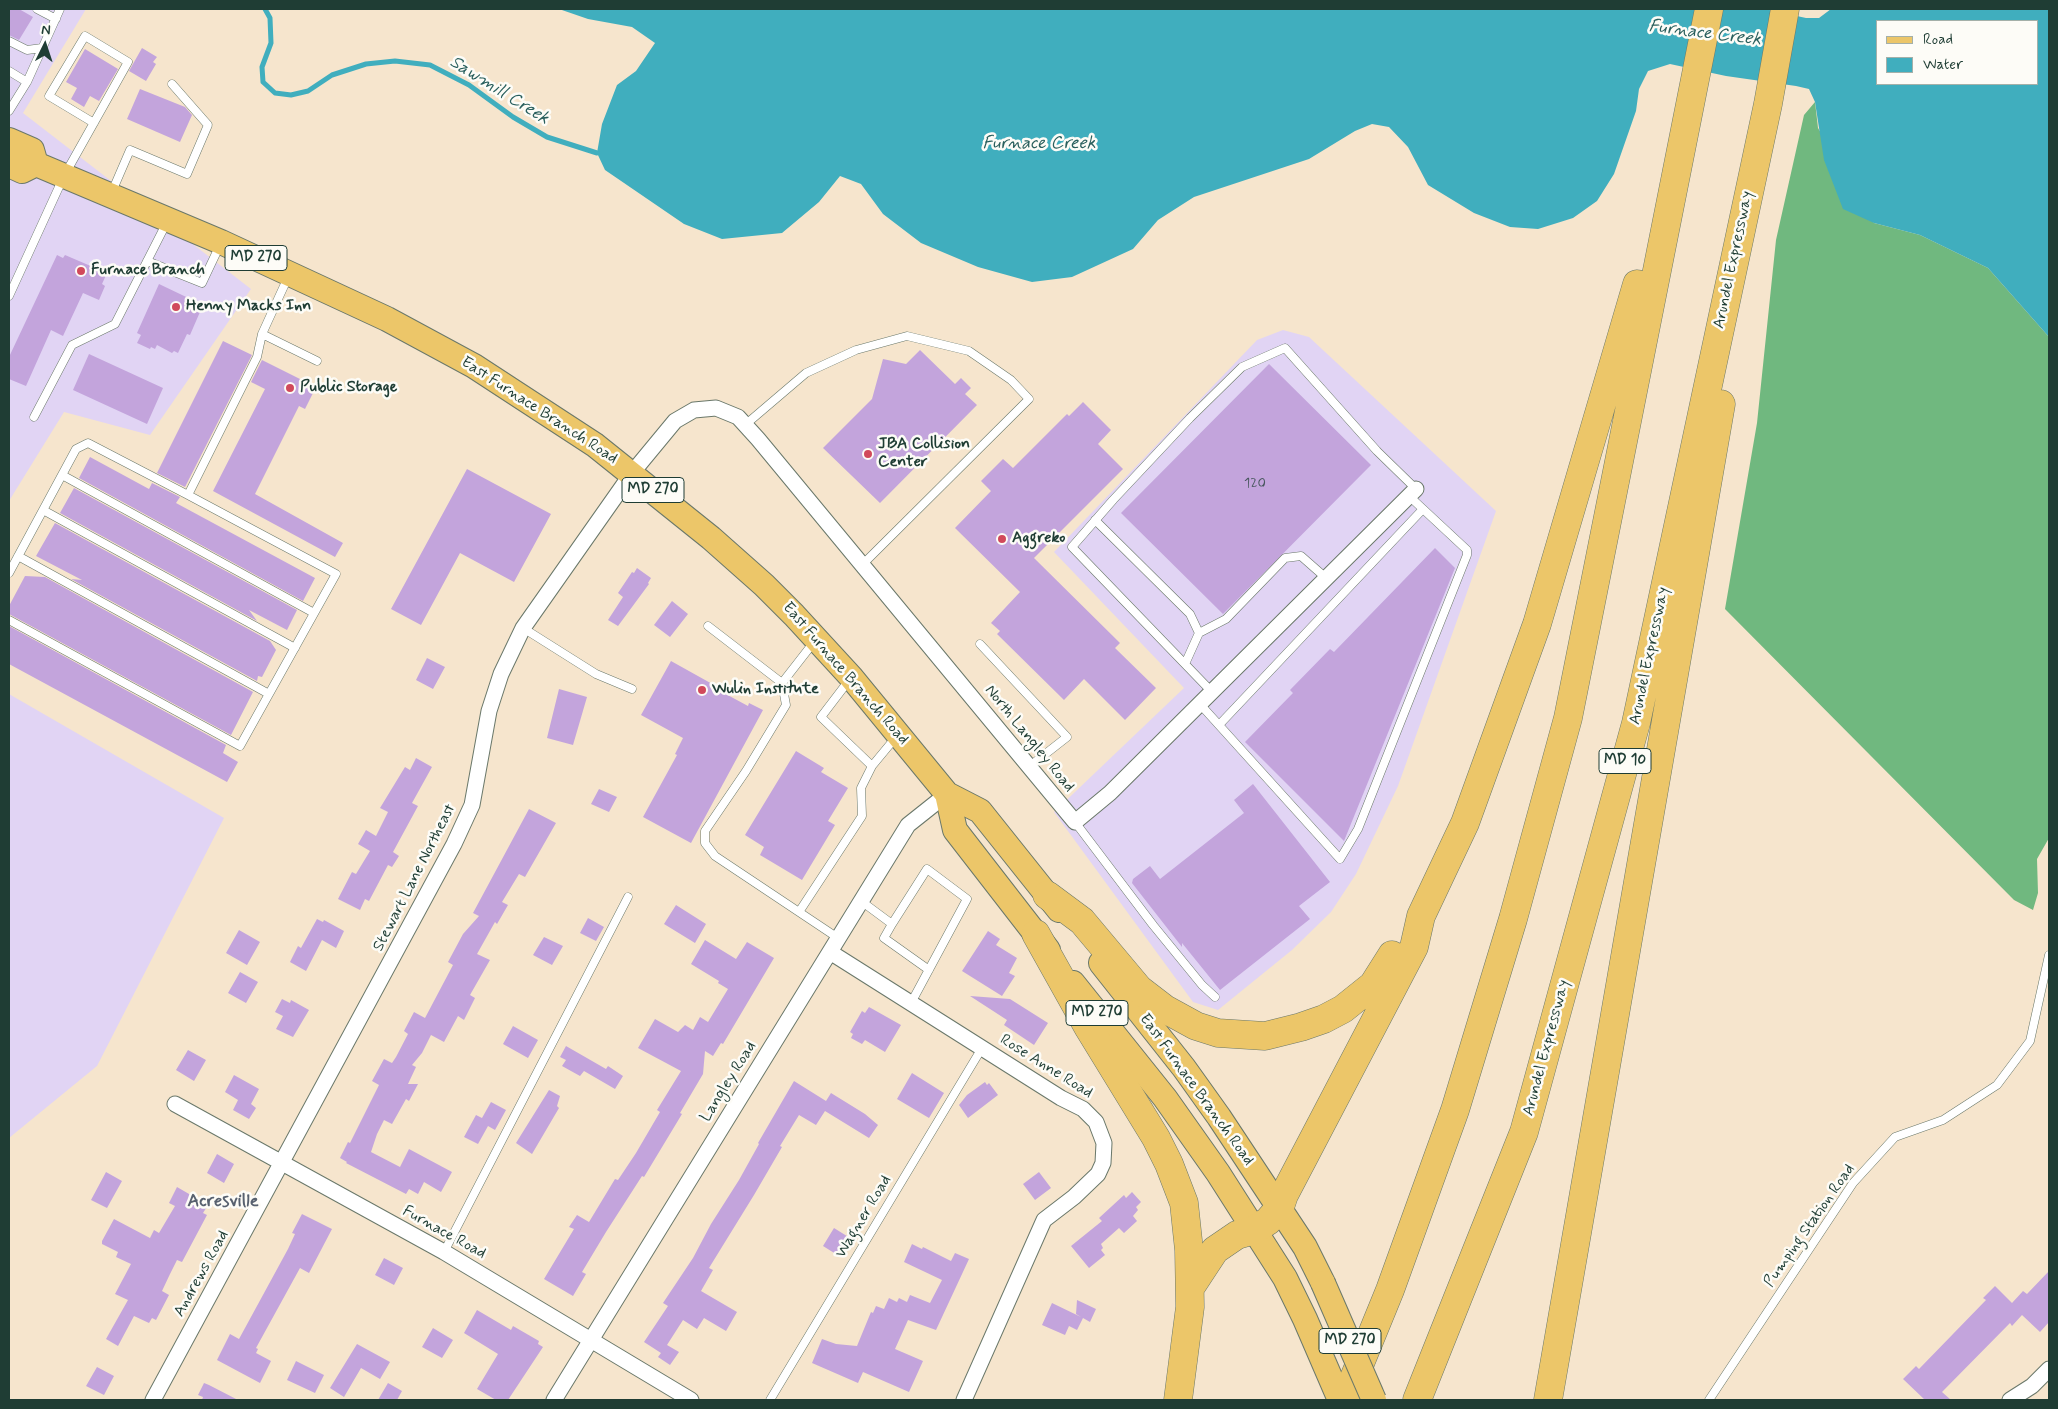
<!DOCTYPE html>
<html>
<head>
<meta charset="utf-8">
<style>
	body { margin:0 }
	#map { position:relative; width:2058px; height:1409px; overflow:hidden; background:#f6e5cd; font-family:Mynerve,sans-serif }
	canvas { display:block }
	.frame { position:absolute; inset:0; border:10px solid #1f3d34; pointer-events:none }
	.legend { position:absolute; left:1876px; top:20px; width:162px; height:65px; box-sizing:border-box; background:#fdfcf7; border:1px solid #a4b0a9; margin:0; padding:6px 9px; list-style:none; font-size:15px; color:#1f3d34 }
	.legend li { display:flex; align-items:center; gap:10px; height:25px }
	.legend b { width:25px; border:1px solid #a4b0a9 }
	.north { position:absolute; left:20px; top:20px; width:50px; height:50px; -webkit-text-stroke:4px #fdfcf7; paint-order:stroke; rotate:4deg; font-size:14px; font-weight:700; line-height:20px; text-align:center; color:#1f3d34 }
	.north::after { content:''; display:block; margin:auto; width:18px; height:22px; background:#1f3d34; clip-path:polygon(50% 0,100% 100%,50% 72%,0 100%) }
</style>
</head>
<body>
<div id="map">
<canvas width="2058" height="1409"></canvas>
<div class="frame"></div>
<ul class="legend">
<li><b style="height:6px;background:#ecc669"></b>Road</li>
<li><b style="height:14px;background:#40aebe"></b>Water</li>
</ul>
<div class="north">N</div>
</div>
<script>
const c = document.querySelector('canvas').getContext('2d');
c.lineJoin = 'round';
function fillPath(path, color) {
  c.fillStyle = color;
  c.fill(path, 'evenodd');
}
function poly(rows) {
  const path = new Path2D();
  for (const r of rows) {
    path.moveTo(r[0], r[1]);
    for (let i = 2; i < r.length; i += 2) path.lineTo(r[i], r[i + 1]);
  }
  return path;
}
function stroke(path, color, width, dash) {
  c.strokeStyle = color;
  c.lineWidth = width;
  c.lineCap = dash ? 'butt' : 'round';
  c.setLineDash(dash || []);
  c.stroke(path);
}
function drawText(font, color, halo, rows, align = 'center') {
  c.font = font + ' Mynerve,sans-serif';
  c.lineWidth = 5;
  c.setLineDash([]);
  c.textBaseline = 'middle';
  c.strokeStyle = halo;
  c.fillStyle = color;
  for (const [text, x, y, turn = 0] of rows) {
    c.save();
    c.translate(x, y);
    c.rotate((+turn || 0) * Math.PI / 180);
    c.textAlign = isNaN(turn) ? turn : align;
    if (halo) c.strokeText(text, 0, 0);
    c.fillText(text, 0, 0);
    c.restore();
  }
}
fillPath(poly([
	[9,9,86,9,23,113,251,289,150,435,64,412,9,501],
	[1283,330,1309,337,1496,511,1398,786,1356,874,1331,912,1292,950,1218,1010,1193,1002,1054,812,1184,688,1054,552,1257,340],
	[9,694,224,818,97,1066,9,1138]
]), '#e1d4f4');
fillPath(poly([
	[1815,102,1818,128,1874,223,1920,235,1988,268,2049,337,2049,838,2037,859,2038,893,2033,910,2014,900,1725,609,1757,423,1776,240,1804,115]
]), '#70b87f');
fillPath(poly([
	[559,9,1765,9,1806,18,1819,18,1831,9,2049,9,2049,337,1988,268,1920,235,1874,223,1843,209,1824,160,1815,102,1809,89,1796,86,1726,76,1670,64,1648,71,1639,89,1636,111,1614,174,1597,201,1573,218,1538,229,1510,227,1474,213,1428,185,1408,147,1389,127,1372,124,1355,131,1309,159,1194,197,1158,220,1133,249,1072,277,1032,282,978,267,921,243,883,214,861,184,840,176,819,202,782,233,722,239,684,224,605,170,597,153,602,124,617,85,636,71,655,43,632,27,588,19],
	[1877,21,2037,21,2037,84,1877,84]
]), '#40aebe');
stroke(poly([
	[265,9,270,18,271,43,262,67,263,82,275,93,291,95,308,91,332,75,366,64,395,61,430,65,469,85,513,117,547,137,597,153]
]), '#40aebe', 5);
fillPath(poly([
	[9,9,19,9,33,17,19,40,9,35],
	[142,48,157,57,153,62,156,64,146,81,129,71],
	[85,49,118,69,99,101,90,96,84,107,71,99,77,88,66,82],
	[140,89,185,107,192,115,180,142,127,119],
	[57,255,63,258,65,255,107,273,102,284,105,286,99,300,83,293,63,336,51,330,26,386,9,379,9,357],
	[159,284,203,305,190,335,187,334,178,353,174,351,172,353,157,345,155,349,151,347,150,349,137,343,141,335,137,333],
	[223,341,252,355,185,487,157,473],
	[920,350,955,384,961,378,971,388,965,394,977,405,880,503,823,448,872,399,883,359,906,364],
	[89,354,163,388,147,424,73,390],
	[262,360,316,387,305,409,299,406,255,494,343,543,335,557,213,491,265,389,251,382],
	[1269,364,1371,465,1223,614,1121,513],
	[1083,402,1111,430,1098,444,1123,469,1034,558,1120,643,1115,648,1156,688,1125,720,1084,679,1064,700,997,634,1000,631,991,623,1020,592,955,528,991,491,981,481,1003,459,1013,468,1067,414,1069,416],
	[90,457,149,489,152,483,180,497,176,503,315,578,303,601,79,478],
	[467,469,551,514,514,582,460,553,421,625,391,609],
	[74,488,297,610,287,630,249,610,257,621,60,513],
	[55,523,270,641,276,650,262,677,258,676,257,681,71,579,82,580,36,556],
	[1435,548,1455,568,1344,841,1245,742,1293,693,1290,690,1330,649,1334,652],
	[637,568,651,578,648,583,649,584,618,626,608,620,623,597,618,593,632,572,634,573],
	[25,576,45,577,253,692,231,735,9,614,9,606],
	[672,601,688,614,670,637,654,625],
	[9,626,226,745,223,753,238,762,227,782,9,664],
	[427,658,445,667,433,689,416,680],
	[671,661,723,690,722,692,748,706,749,703,763,710,691,843,643,817,677,755,675,754,683,738,641,715],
	[559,689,587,697,573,745,547,738],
	[796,751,824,768,821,772,848,788,828,821,835,825,802,880,760,855,764,847,745,835],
	[416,758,432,767,412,803,418,806,393,852,399,856,392,867,388,865,369,901,365,899,360,910,338,899,352,872,356,874,370,851,358,844,366,830,376,836,388,812,380,808,405,767,410,770],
	[1253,784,1330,882,1299,906,1310,919,1220,990,1182,943,1182,947,1132,883,1133,879,1150,866,1160,879,1244,813,1234,800],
	[599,789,617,797,609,812,591,804],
	[529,809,556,823,525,877,519,874,502,902,508,905,497,924,495,922,477,954,490,960,470,995,475,998,464,1020,458,1016,444,1042,431,1035,422,1053,412,1065,416,1067,408,1084,418,1084,409,1101,406,1099,392,1124,384,1120,377,1134,371,1152,400,1167,409,1149,452,1172,441,1192,424,1182,418,1194,409,1189,406,1194,346,1163,347,1162,340,1158,348,1142,350,1143,379,1085,372,1081,384,1059,392,1063,396,1057,408,1034,404,1031,414,1012,425,1018,453,965,448,962,463,934,479,916,473,913],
	[676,905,706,924,695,943,664,924],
	[588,918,604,927,596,941,580,933],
	[317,919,323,922,324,920,344,931,336,948,322,940,306,971,290,962,298,946,301,948],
	[239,930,260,942,247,965,226,953],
	[988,931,1000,939,996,945,1017,958,1009,973,1015,976,1002,996,962,971],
	[544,937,563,946,552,965,533,955],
	[705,940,736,959,747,942,774,958,723,1044,721,1043,713,1056,705,1051,703,1074,680,1113,682,1114,644,1177,642,1176,606,1232,582,1272,586,1274,573,1296,544,1279,574,1229,569,1227,577,1215,589,1222,615,1179,618,1180,636,1153,660,1112,657,1110,681,1071,638,1048,655,1019,678,1032,685,1025,693,1030,700,1017,708,1022,728,989,718,983,719,981,691,964],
	[240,972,258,982,246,1003,228,993],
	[970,996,1010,999,1048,1023,1034,1045,1004,1025,1007,1020],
	[282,999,290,1003,291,1000,309,1010,293,1037,276,1029,283,1016,275,1012],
	[869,1007,901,1025,885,1052,865,1040,862,1044,851,1038,853,1034,850,1032,862,1011,865,1013],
	[513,1026,538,1040,528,1058,503,1044],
	[566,1046,606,1069,608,1066,623,1076,615,1089,584,1071,580,1076,562,1066,566,1060,560,1057],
	[188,1050,206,1060,194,1081,176,1070],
	[912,1073,944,1093,929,1118,897,1099],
	[234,1075,259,1089,251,1104,256,1108,249,1119,233,1110,238,1100,225,1092],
	[794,1081,826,1101,831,1093,865,1114,878,1125,869,1138,825,1111,816,1125,799,1115,780,1146,782,1147,754,1195,709,1268,713,1270,701,1291,737,1312,726,1331,704,1318,697,1329,683,1320,667,1345,679,1352,670,1365,658,1357,661,1353,644,1342,668,1306,663,1303,693,1258,711,1224,739,1180,759,1144,758,1143],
	[985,1082,987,1085,989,1083,998,1095,968,1118,959,1105,967,1095],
	[549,1090,560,1096,557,1106,559,1108,532,1154,516,1143],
	[491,1102,506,1110,495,1130,488,1126,478,1144,464,1137,476,1115,482,1118],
	[217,1154,234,1164,224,1183,207,1173],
	[106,1172,122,1181,107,1208,91,1200],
	[1039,1172,1051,1188,1035,1200,1023,1184],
	[177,1187,208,1205,203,1213,207,1215,182,1262,177,1260,170,1274,162,1291,169,1295,156,1320,152,1318,149,1323,134,1316,118,1346,106,1339,128,1300,115,1294,131,1264,116,1257,118,1252,102,1244,102,1241,114,1219,150,1238,154,1230,159,1233,175,1206,169,1203],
	[1132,1192,1141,1202,1136,1207,1138,1210,1133,1216,1137,1221,1124,1233,1119,1228,1101,1244,1103,1248,1101,1250,1105,1255,1089,1268,1071,1246,1102,1221,1099,1218,1124,1195,1126,1198],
	[302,1214,332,1229,309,1273,300,1268,256,1348,258,1349,256,1353,271,1361,260,1383,217,1360,230,1334,239,1339,288,1249,295,1234,292,1233],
	[834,1228,850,1238,839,1256,823,1246],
	[912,1244,922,1249,923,1247,951,1261,955,1253,969,1259,936,1330,908,1320,895,1349,923,1361,909,1392,863,1372,858,1383,812,1363,822,1339,836,1344,857,1346,871,1312,873,1313,876,1306,884,1309,889,1298,897,1302,899,1298,907,1302,910,1295,930,1303,942,1280,904,1262],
	[384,1258,403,1268,394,1285,375,1275],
	[2049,1271,2049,1322,2040,1332,2022,1315,2012,1326,2010,1323,1942,1392,1951,1400,1925,1400,1903,1379,1916,1366,1919,1369,1986,1300,1983,1298,1995,1286,2012,1303,2023,1291,2027,1294],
	[1077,1300,1096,1309,1090,1322,1083,1318,1077,1330,1069,1326,1065,1335,1042,1325,1052,1303,1081,1317,1076,1314],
	[477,1310,511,1330,513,1326,539,1341,538,1344,543,1347,508,1400,496,1400,477,1389,498,1354,464,1333],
	[433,1328,453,1340,442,1358,422,1347],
	[357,1344,390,1362,380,1379,361,1368,344,1397,330,1388],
	[296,1361,324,1375,315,1393,287,1380],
	[97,1367,114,1376,104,1395,86,1386],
	[204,1383,209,1385,238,1400,202,1400,203,1397,198,1395],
	[388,1383,402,1391,397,1400,378,1400]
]), '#c3a4dc');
const service = poly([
	[37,9,56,19],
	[9,41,27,50,42,48],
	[9,71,27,82,9,111],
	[27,82,60,9],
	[111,194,130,150,187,174,208,125,172,84],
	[147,261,202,283,220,245],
	[9,296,64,176,128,62,85,36,49,96,94,123],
	[262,334,317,361],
	[34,417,72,345,115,324,167,222],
	[745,425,806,373,856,350,907,336,969,351,1011,380,1029,399,862,565],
	[62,475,314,613],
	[43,510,295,648],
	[1095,520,1190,614,1199,633,1185,664],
	[18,556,269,694],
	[9,573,76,449,88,443,188,495],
	[9,620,240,746,336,574,188,495,257,357,262,334,289,275],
	[708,626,782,683],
	[523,628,596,674,632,689],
	[1199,633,1226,619,1285,558,1301,556,1326,578],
	[980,644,1067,737,1030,766],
	[850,679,821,717,872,766,896,737],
	[1211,691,1072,547,1113,500,1190,418,1242,367,1285,348,1377,451,1416,489],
	[1199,703,1340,859,1358,829,1467,555,1467,550,1409,496],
	[1219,725,1423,509],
	[1075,822,1153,925,1202,985,1215,997],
	[861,901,892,924,927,869,967,899,911,1003],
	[799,912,715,856,705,843,705,831,746,771,786,705,782,683,814,642],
	[892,924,884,938,929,970],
	[838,938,799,912,862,816,861,788,872,766],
	[444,1252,628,897],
	[770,1400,982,1048],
	[1709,1400,1853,1183,1895,1137,1943,1120,1997,1085,2030,1041,2049,955]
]);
const minor = poly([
	[830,952,1061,1098,1083,1109,1096,1122,1104,1143,1103,1163,1098,1174,1074,1197,1044,1220,964,1400],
	[175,1104,444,1252,691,1400],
	[153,1400,454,844,472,805,489,711,501,674,523,628,632,473,675,421,694,410,716,408,738,417,758,439,1075,822,1110,793,1416,489],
	[554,1400,908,825,947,794],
	[2010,1400,2032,1386,2049,1369]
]);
const primary = poly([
	[9,140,32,150,36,164],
	[36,164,221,242,387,319,474,366,595,445,711,538,764,585,794,615,851,677,947,794,980,811,1059,910],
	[9,165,22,171,36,164],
	[947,794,955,830,1048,950],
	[1101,963,1184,1068,1219,1117,1305,1247,1323,1283],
	[1073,983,1165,1098,1218,1173,1285,1278,1305,1319,1340,1400]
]);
const motorway = poly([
	[1047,895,1082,921,1139,989,1165,1009,1196,1026,1218,1033,1265,1036,1301,1027,1324,1019,1343,1009,1373,985,1392,955],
	[1036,934,1088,1027,1156,1138,1169,1164,1184,1203,1189,1250,1190,1307,1178,1400],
	[1190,1288,1215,1250,1237,1235,1254,1230,1268,1221,1280,1207,1284,1195,1414,947,1421,916,1465,823,1537,624,1637,284],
	[1345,1400,1390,1290,1455,1110,1513,919,1568,718,1709,9],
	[1417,1400,1524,1132,1636,723,1768,104,1785,9],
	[1548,1400,1721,404]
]);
stroke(service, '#6a786a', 9);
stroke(minor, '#6a786a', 17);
stroke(primary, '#6a786a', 26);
stroke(motorway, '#6a786a', 29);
stroke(service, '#fff', 8);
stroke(minor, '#fff', 15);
stroke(primary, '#ecc669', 24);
stroke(motorway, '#ecc669', 28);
const primaryBridge = poly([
	[1323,1283,1374,1400]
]);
stroke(primaryBridge, '#6a786a', 26, []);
stroke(primaryBridge, '#ecc669', 24);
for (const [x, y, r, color] of [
	[81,271,5,"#d1495b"],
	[176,307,5,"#d1495b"],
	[290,388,5,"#d1495b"],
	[868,454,5,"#d1495b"],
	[1002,539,5,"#d1495b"],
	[702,690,5,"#d1495b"]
]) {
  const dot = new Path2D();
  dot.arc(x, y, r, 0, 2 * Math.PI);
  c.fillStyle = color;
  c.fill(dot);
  stroke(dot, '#fdfcf7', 2);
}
drawText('14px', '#48575e', null, [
	["120",1255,484]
]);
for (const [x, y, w] of [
	[256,258,62],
	[653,490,62],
	[1625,761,52],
	[1097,1013,62],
	[1350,1341,62]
]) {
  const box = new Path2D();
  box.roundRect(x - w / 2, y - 12.5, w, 25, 4);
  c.fillStyle = '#fdfcf7';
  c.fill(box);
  stroke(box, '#1f3d34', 1);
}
drawText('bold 15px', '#1f3d34', null, [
	["MD 270",256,258],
	["MD 270",653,490],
	["MD 10",1625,761],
	["MD 270",1097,1013],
	["MD 270",1350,1341]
]);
drawText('16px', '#1f3d34', '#fdfcf7', [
	["Arundel Expressway",1734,260,-78],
	["East Furnace Branch Road",539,411,33],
	["Arundel Expressway",1650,656,-78],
	["East Furnace Branch Road",845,674,49],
	["North Langley Road",1029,739,51],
	["Stewart Lane Northeast",415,878,-63],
	["Arundel Expressway",1547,1048,-75],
	["Rose Anne Road",1046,1067,32],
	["Langley Road",729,1082,-58],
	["East Furnace Branch Road",1196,1090,54],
	["Wagner Road",864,1217,-59],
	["Pumping Station Road",1810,1226,-55],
	["Furnace Road",444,1233,29],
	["Andrews Road",202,1274,-61]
]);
drawText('bold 16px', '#1f3d34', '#fdfcf7', [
	["Furnace Branch",91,271],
	["Henny Macks Inn",186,307],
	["Public Storage",300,388],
	["JBA Collision",878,445],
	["Center",878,463],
	["Aggreko",1012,539],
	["Wulin Institute",712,690]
], 'left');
drawText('italic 18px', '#295f5d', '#fdfcf7', [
	["Furnace Creek",1705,34,7],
	["Sawmill Creek",499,91,32],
	["Furnace Creek",1039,144]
]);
drawText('bold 18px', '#58616f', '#fdfcf7', [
	["Acresville",223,1202]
]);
</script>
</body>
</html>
